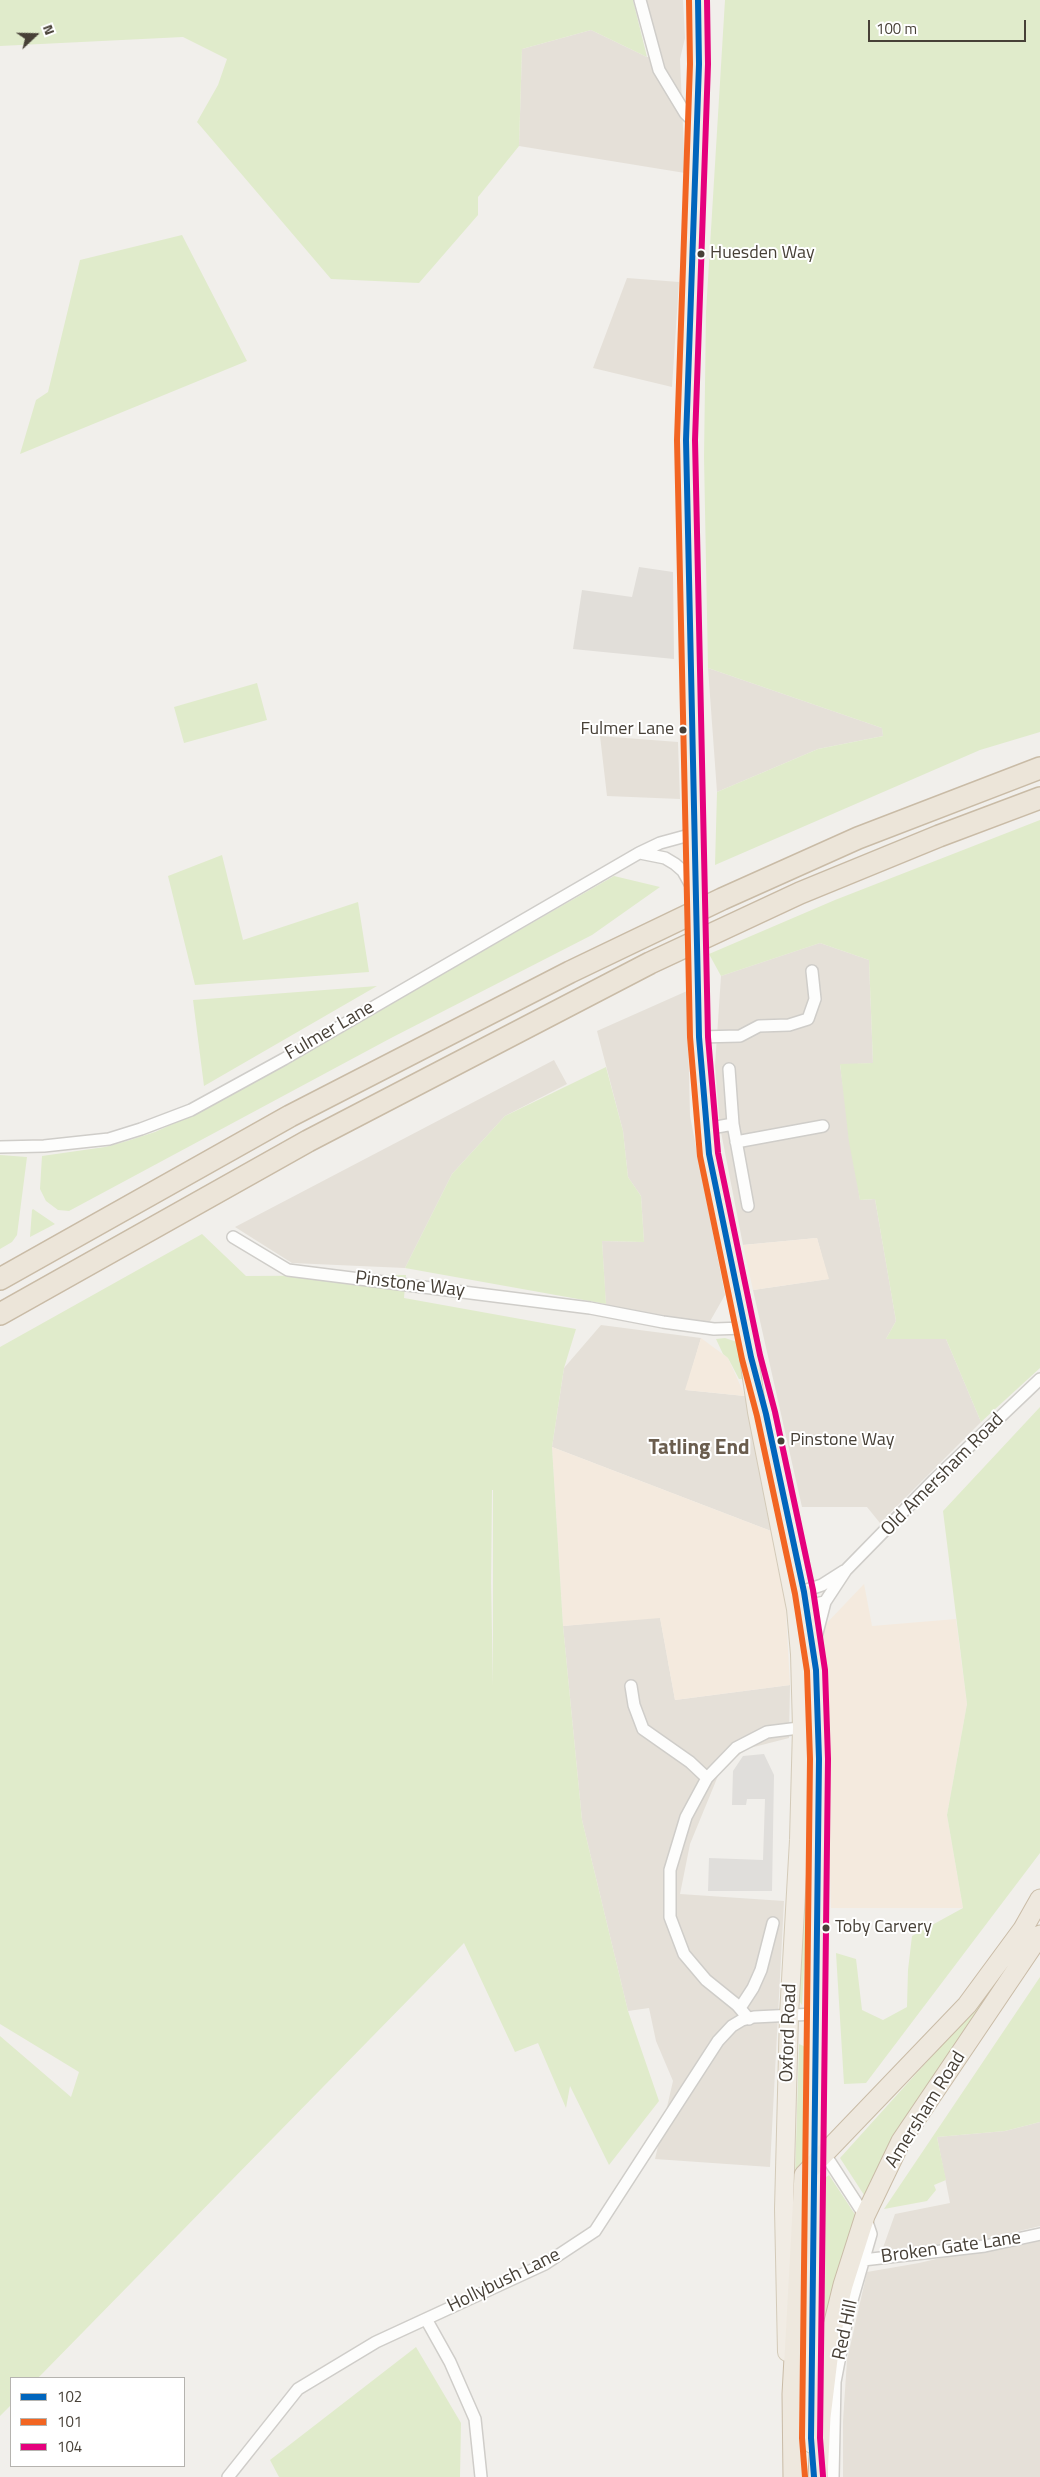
<!DOCTYPE html>
<html>
<head>
<meta charset="utf-8">
<style>
	body { margin:0 }
	#map { position:relative; width:1040px; height:2477px; overflow:hidden; background:#f1efeb; font-family:"Titillium Web",sans-serif }
	canvas { display:block }
	.legend { position:absolute; left:10px; top:2377px; width:175px; height:90px; box-sizing:border-box; background:#fff; border:1px solid #b5b3af; margin:0; padding:6px 9px; list-style:none; font-size:15px; color:#474037 }
	.legend li { display:flex; align-items:center; gap:10px; height:25px }
	.legend b { width:25px; border:1px solid #b5b3af }
	.north { position:absolute; left:10px; top:10px; width:50px; height:50px; -webkit-text-stroke:4px #fff; paint-order:stroke; rotate:69deg; font-size:14px; font-weight:700; line-height:20px; text-align:center; color:#474037 }
	.north::after { content:''; display:block; margin:auto; width:18px; height:22px; background:#474037; clip-path:polygon(50% 0,100% 100%,50% 72%,0 100%) }
	.scale { position:absolute; left:868px; top:20px; width:158px; height:22px; box-sizing:border-box; border:2px solid #474037; border-top:0; padding-left:6px; font-size:15px; line-height:18px; white-space:nowrap; color:#474037; -webkit-text-stroke:4px #fff; paint-order:stroke }
</style>
</head>
<body>
<div id="map">
<canvas width="1040" height="2477"></canvas>
<ul class="legend">
<li><b style="height:6px;background:#0065bd"></b>102</li>
<li><b style="height:6px;background:#f26522"></b>101</li>
<li><b style="height:6px;background:#e5007d"></b>104</li>
</ul>
<div class="north">N</div>
<div class="scale">100 m</div>
</div>
<script>
const c = document.querySelector('canvas').getContext('2d');
c.lineJoin = 'round';
function fillPath(path, color) {
  c.fillStyle = color;
  c.fill(path, 'evenodd');
}
function poly(rows) {
  const path = new Path2D();
  for (const r of rows) {
    path.moveTo(r[0], r[1]);
    for (let i = 2; i < r.length; i += 2) path.lineTo(r[i], r[i + 1]);
  }
  return path;
}
function stroke(path, color, width, dash) {
  c.strokeStyle = color;
  c.lineWidth = width;
  c.lineCap = dash ? 'butt' : 'round';
  c.setLineDash(dash || []);
  c.stroke(path);
}
function drawText(font, color, halo, rows, align = 'center') {
  c.font = font + ' "Titillium Web",sans-serif';
  c.lineWidth = 4;
  c.setLineDash([]);
  c.textBaseline = 'middle';
  c.strokeStyle = halo;
  c.fillStyle = color;
  for (const [text, x, y, turn = 0] of rows) {
    c.save();
    c.translate(x, y);
    c.rotate((+turn || 0) * Math.PI / 180);
    c.textAlign = isNaN(turn) ? turn : align;
    if (halo) c.strokeText(text, 0, 0);
    c.fillText(text, 0, 0);
    c.restore();
  }
}
fillPath(poly([
	[645,0,683,0,685,38,680,59,685,173,519,146,522,49,591,30,647,57,662,58],
	[627,278,679,282,672,387,593,368],
	[708,668,882,728,883,736,818,749,717,792],
	[600,736,678,742,680,799,607,796],
	[820,943,869,960,873,1063,840,1065,860,1200,875,1199,896,1321,886,1339,946,1339,981,1422,880,1523,867,1507,802,1507,753,1290,828,1279,817,1238,743,1245,720,1127,715,1066,721,976],
	[687,991,690,1116,725,1295,709,1323,606,1307,602,1241,644,1242,641,1196,628,1177,623,1131,597,1031],
	[554,1060,567,1084,505,1116,452,1174,405,1268,292,1263,235,1227],
	[601,1325,701,1338,686,1390,745,1396,771,1531,552,1447,564,1368],
	[660,1617,675,1700,790,1685,789,1738,746,1749,720,1771,690,1844,680,1894,784,1901,770,2167,655,2159,673,2081,656,2041,649,2008,628,2011,582,1820,563,1626],
	[1040,2122,1040,2226,982,2240,957,2241,879,2259,895,2214,950,2203,937,2137,1005,2131],
	[1040,2235,1040,2477,843,2477,843,2421,847,2360,867,2272,919,2263]
]), '#e5e0d8');
fillPath(poly([
	[817,1238,829,1279,753,1290,743,1245],
	[701,1338,728,1358,745,1396,685,1390],
	[552,1447,771,1531,785,1596,790,1685,675,1700,660,1618,563,1626],
	[864,1584,872,1626,956,1619,967,1704,947,1815,963,1908,831,1908,823,1627]
]), '#f4eade');
fillPath(poly([
	[639,567,673,572,674,659,573,649,582,590,632,597]
]), '#e1ded9');
fillPath(poly([
	[0,0,633,0,647,57,591,30,522,49,519,146,478,197,478,215,419,283,331,279,197,122,218,85,227,59,183,37,0,46],
	[725,0,1040,0,1040,732,980,750,715,865,717,792,818,749,883,736,882,728,708,668,704,457,706,312],
	[182,235,247,361,20,454,36,400,48,392,80,260],
	[257,683,267,720,184,743,174,707],
	[1040,820,1040,1368,981,1422,946,1339,886,1339,896,1321,875,1199,860,1200,849,1142,840,1064,873,1063,869,960,820,943,721,976,709,954,835,900],
	[222,855,243,940,358,902,369,972,195,985,168,876],
	[614,876,660,887,592,935,391,1038,69,1211,58,1210,46,1201,40,1189,42,1156,105,1147,127,1141,155,1132,212,1106],
	[377,986,204,1086,193,1000],
	[606,1067,623,1131,628,1177,641,1196,644,1242,602,1241,606,1304,405,1268,452,1174,505,1116],
	[0,1155,27,1157,17,1235,12,1242,0,1249],
	[33,1209,55,1224,30,1237,32,1210],
	[202,1234,246,1276,406,1275,404,1298,576,1329,564,1368,552,1447,563,1626,582,1820,628,2011,659,2101,609,2165,570,2086,566,2108,538,2043,515,2052,464,1943,38,2378,11,2378,11,2405,0,2416,0,2036,71,2097,79,2072,0,2024,0,1347],
	[492,1490,493,1490,493,1686,491,1583],
	[725,1338,737,1342,740,1346,747,1379,739,1379,728,1358,723,1354,716,1339],
	[1040,1407,1040,1853,866,2083,844,2084,836,1953,856,1959,862,2010,883,2020,907,2007,908,1970,912,1936,963,1908,947,1815,967,1704,943,1511],
	[812,1846,814,1862,806,1933,802,2005,793,1992,803,1856],
	[1040,1977,1040,2122,1005,2131,937,2137,946,2180,934,2185,936,2190,927,2201,884,2209],
	[988,1994,995,1994,866,2198,840,2158],
	[799,2044,808,2048,808,2159,795,2177],
	[829,2175,858,2219,822,2343,822,2180],
	[416,2347,461,2423,460,2477,279,2477,270,2460]
]), '#e0ebcb');
fillPath(poly([
	[764,1754,774,1775,772,1891,708,1891,709,1858,763,1860,765,1799,747,1799,746,1805,732,1805,733,1771,743,1756]
]), '#e0dedb');
const minor = poly([
	[640,0,659,70,685,113,697,125],
	[640,853,665,858,675,864,683,871,693,889],
	[699,1037,740,1036,759,1026,789,1025,808,1019,815,999,812,971],
	[729,1069,733,1124,748,1206],
	[706,1129,733,1124],
	[736,1142,823,1126],
	[0,1147,44,1146,109,1139,141,1129,191,1110,284,1059,639,853,660,843,693,834],
	[233,1237,288,1270,590,1308,663,1322,714,1329,745,1328],
	[798,1593,822,1585,844,1571],
	[800,1607,825,1602,846,1570,934,1480,1040,1379],
	[815,1641,825,1602],
	[631,1686,634,1705,643,1729,690,1762,707,1778],
	[740,2008,753,1988,761,1970,773,1923],
	[749,2019,737,2005,706,1980,684,1954,670,1917,670,1870,686,1817,707,1778,736,1748,767,1732,807,1727],
	[820,2158,830,2162,865,2216,871,2234,848,2314,835,2382,833,2477],
	[863,2260,985,2246,1040,2234],
	[426,2319,450,2362,475,2419,481,2477],
	[228,2477,298,2389,376,2342,545,2264,595,2231,718,2041,732,2026,742,2020,754,2017,815,2014]
]);
const primary = poly([
	[695,893,686,440,699,64,698,0],
	[696,960,699,1037,709,1154,741,1304,757,1412,796,1609,800,1654,802,1728,799,1840,789,2015,784,2209,787,2352],
	[804,1594,816,1670,819,1727,812,2444]
]);
const trunk = poly([
	[793,2477,792,2394,804,2175,967,2005,1023,1929,1040,1899],
	[818,2477,821,2417,831,2334,843,2285,865,2216,901,2141,1040,1935]
]);
const motorway = poly([
	[0,1279,290,1116,570,972,722,899,858,838,1040,768],
	[0,1314,308,1141,650,963,800,893,939,836,1040,798]
]);
stroke(minor, '#cfcdc9', 14);
stroke(primary, '#d3cab8', 20);
stroke(trunk, '#c9bba6', 21);
stroke(motorway, '#c9bba6', 24);
stroke(minor, '#fdfdfc', 11);
stroke(primary, '#f1ece4', 18);
stroke(trunk, '#eee8de', 19);
stroke(motorway, '#ece5d9', 21);
const primaryBridge = poly([
	[695,893,696,960]
]);
stroke(primaryBridge, '#d3cab8', 20, []);
stroke(primaryBridge, '#f1ece4', 18);
stroke(poly([
	[698,0,699,64,686,440,699,1037,709,1154,751,1357,766,1414,804,1592,816,1670,819,1759,811,2438,814,2477]
]), '#0065bd', 6);
stroke(poly([
	[689,0,690,64,677,440,690,1037,700,1156,742,1359,757,1416,795,1594,807,1671,810,1759,802,2438,805,2477]
]), '#f26522', 6);
stroke(poly([
	[707,0,708,64,695,440,708,1037,718,1153,760,1355,775,1412,813,1590,825,1670,828,1759,820,2438,823,2476]
]), '#e5007d', 6);
for (const [x, y, r, color] of [
	[701,254,4.5,"#474037"],
	[683,730,4.5,"#474037"],
	[781,1441,4.5,"#474037"],
	[826,1928,4.5,"#474037"]
]) {
  const dot = new Path2D();
  dot.arc(x, y, r, 0, 2 * Math.PI);
  c.fillStyle = color;
  c.fill(dot);
  stroke(dot, '#fff', 2);
}
drawText('18px', '#474037', '#fff', [
	["Huesden Way",710,254],
	["Fulmer Lane",674,730,"right"],
	["Pinstone Way",790,1441],
	["Toby Carvery",835,1928]
], 'left');
drawText('19px', '#474037', '#fff', [
	["Fulmer Lane",330,1031,-30],
	["Pinstone Way",410,1285,7],
	["Old Amersham Road",943,1475,-45],
	["Oxford Road",789,2033,-88],
	["Amersham Road",926,2110,-58],
	["Broken Gate Lane",951,2248,-8],
	["Hollybush Lane",504,2281,-26],
	["Red Hill",846,2330,-78]
]);
drawText('bold 21px', '#6a5d4e', '#fff', [
	["Tatling End",699,1449]
]);
</script>
</body>
</html>
